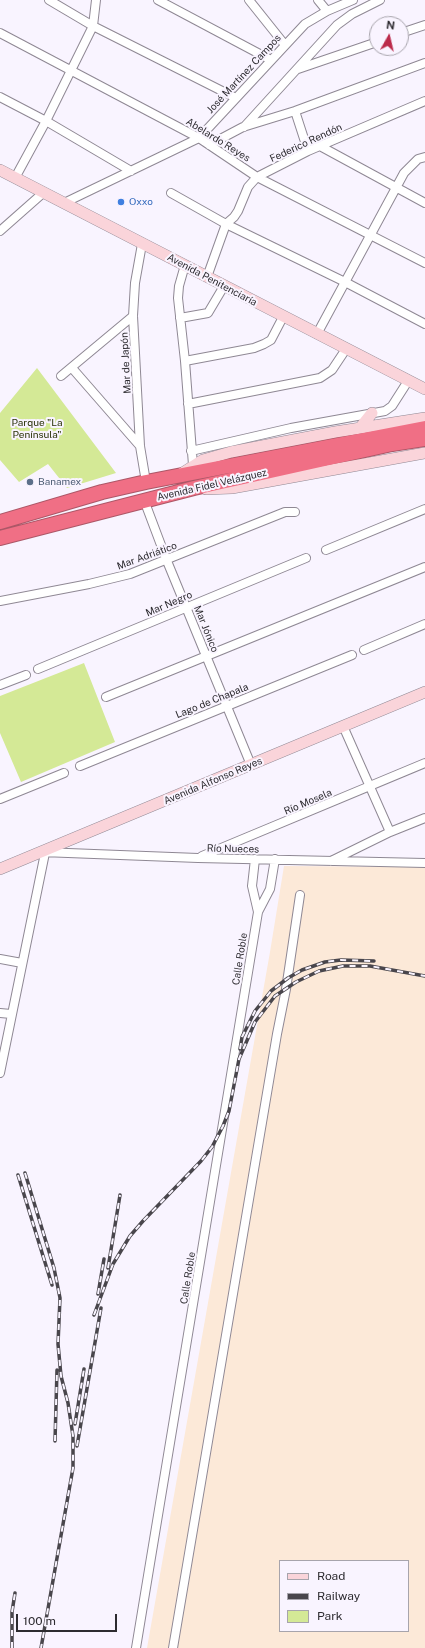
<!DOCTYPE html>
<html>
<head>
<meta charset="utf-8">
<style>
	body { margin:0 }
	#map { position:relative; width:425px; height:1648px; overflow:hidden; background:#f9f4ff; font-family:"Public Sans",sans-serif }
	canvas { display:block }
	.legend { position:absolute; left:279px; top:1560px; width:130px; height:72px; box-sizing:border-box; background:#f9f4ff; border:1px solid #a7a4ac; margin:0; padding:5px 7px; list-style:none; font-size:12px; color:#2d2b30 }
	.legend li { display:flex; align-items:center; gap:8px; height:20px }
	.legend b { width:20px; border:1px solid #a7a4ac }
	.north { position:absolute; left:369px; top:16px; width:40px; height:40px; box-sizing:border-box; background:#f9f4ff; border:1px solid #a7a4ac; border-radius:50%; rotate:8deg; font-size:11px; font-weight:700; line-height:16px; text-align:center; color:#2d2b30 }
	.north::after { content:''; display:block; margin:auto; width:14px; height:18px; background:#bb2a4a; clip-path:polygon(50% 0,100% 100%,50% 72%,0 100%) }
	.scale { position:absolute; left:16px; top:1614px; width:101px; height:18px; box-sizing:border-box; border:2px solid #2d2b30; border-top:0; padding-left:5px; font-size:12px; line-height:14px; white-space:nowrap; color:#2d2b30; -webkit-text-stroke:3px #f9f4ff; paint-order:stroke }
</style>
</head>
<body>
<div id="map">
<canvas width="425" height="1648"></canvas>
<ul class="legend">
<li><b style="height:5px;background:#fad4da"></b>Road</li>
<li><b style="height:5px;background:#49464c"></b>Railway</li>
<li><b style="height:11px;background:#d4e996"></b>Park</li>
</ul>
<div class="north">N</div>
<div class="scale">100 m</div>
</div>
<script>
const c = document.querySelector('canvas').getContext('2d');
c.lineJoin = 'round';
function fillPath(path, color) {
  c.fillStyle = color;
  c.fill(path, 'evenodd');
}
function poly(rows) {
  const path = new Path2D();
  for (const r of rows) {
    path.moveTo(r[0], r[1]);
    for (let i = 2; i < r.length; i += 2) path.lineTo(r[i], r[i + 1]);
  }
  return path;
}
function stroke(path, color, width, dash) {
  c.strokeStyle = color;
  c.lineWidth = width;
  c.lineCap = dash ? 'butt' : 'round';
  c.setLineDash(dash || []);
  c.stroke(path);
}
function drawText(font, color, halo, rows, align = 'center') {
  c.font = font + ' "Public Sans",sans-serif';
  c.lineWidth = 4;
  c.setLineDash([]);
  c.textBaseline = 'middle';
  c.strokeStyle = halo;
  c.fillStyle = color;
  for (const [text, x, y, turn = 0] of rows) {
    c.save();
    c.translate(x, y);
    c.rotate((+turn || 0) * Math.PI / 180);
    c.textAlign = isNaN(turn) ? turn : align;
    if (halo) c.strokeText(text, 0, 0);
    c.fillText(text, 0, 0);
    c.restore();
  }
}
fillPath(poly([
	[284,866,425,867,425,1648,147,1648,270,952],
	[280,1561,408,1561,408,1631,280,1631]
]), '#fce9d8');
fillPath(poly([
	[37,368,116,473,67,488,48,464,19,482,0,460,0,413],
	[84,663,115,742,21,782,0,733,0,696]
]), '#d4e996');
const street = poly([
	[49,0,93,26,236,98],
	[158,0,271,60],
	[249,0,285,45],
	[318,0,327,11],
	[0,33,199,138,257,177,425,263],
	[401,33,425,25],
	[298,69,377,42],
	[0,97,46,121,131,171],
	[295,111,308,151],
	[244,127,337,25,352,14,380,0],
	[209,145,243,127,295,111,425,63],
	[320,146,425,203],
	[15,178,46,121,93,26,96,0],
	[171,193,226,224,345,282,425,324],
	[64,203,199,138,305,24,327,11,353,0],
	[0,231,43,193],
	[142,244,135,283,133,316,140,446,146,482],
	[185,265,179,286,178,298,185,361,193,465],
	[207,277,226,224,234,217,238,211,248,187,257,177,308,151,425,101],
	[180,318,208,313,224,286],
	[317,334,404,173,418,159,425,157],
	[185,361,254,348,264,344,271,340,283,317],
	[72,368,140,446],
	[61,376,133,316],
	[188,404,320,378,332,370,346,349],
	[191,451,291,428,385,411,392,406,408,381],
	[144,500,167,561,251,765],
	[326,550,425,509],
	[0,601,89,584,130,574,285,512,295,512],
	[364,650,425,624],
	[38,669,306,558],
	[0,685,26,675],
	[106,697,425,567],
	[343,726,390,832],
	[80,766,352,655],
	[0,799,64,773],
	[42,852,198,858,425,863],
	[202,856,425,763],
	[255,859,252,886,258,912],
	[331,861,390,832,425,818],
	[0,959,22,963],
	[0,1013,11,1014],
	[0,1073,45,853],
	[136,1648,258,912,270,889,275,859],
	[173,1648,277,1034,286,989,300,895]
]);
const secondary = poly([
	[0,170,425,389],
	[360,428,372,413],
	[181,474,203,460,231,452,335,432,425,418],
	[206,489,232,488,425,453],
	[0,869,425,692]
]);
const highway = poly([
	[0,522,102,492,146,482,425,428],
	[0,538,194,488,392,444,425,439]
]);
stroke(street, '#8f8894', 10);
stroke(secondary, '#8f8894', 12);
stroke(highway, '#ac5767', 16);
stroke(street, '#fff', 8);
stroke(secondary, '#fad4da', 11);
stroke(highway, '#f06f85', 14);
const rail = poly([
	[240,1049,242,1037,255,1011,271,991,288,978,302,970,325,962,341,960,374,961],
	[25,1173,54,1268,60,1298,58,1344,61,1376,68,1403,73,1436,73,1468,41,1648],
	[18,1175,52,1285],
	[108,1268,120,1195],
	[98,1294,104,1259],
	[94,1315,113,1264,130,1236,143,1221,201,1161,212,1147,223,1126,229,1111,239,1059,255,1022,275,996,296,982,319,971,343,966,370,966,425,976],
	[75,1424,84,1369],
	[55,1441,57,1370],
	[77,1446,101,1308],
	[12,1648,12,1612,15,1593]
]);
stroke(rail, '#49464c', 3.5);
stroke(rail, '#f9f4ff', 2, [6]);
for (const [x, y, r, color] of [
	[121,202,4,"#3f7fe0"],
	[30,482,4,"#5c6f8a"]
]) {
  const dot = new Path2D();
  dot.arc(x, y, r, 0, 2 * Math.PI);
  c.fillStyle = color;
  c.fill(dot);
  stroke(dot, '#f9f4ff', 1.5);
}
drawText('10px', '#2d2b30', '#f9f4ff', [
	["José Martínez Campos",244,74,-47],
	["Abelardo Reyes",218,140,32],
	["Federico Rendón",306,143,-25],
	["Avenida Penitenciaría",212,280,28],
	["Mar de Japón",126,363,-93],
	["Avenida Fidel Velázquez",212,485,-13],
	["Mar Adriático",147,556,-20],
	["Mar Negro",169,604,-23],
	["Mar Jónico",206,629,68],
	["Lago de Chapala",212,701,-22],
	["Avenida Alfonso Reyes",213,781,-23],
	["Río Mosela",308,802,-23],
	["Río Nueces",233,849,1],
	["Calle Roble",240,959,-81],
	["Calle Roble",188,1278,-81]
]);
drawText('10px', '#366cbe', '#f9f4ff', [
	["Oxxo",129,202]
], 'left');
drawText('10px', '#293207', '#f9f4ff', [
	["Parque \"La",37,423],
	["Península\"",37,435]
]);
drawText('10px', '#4e5e75', '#f9f4ff', [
	["Banamex",38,482]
], 'left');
</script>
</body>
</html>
